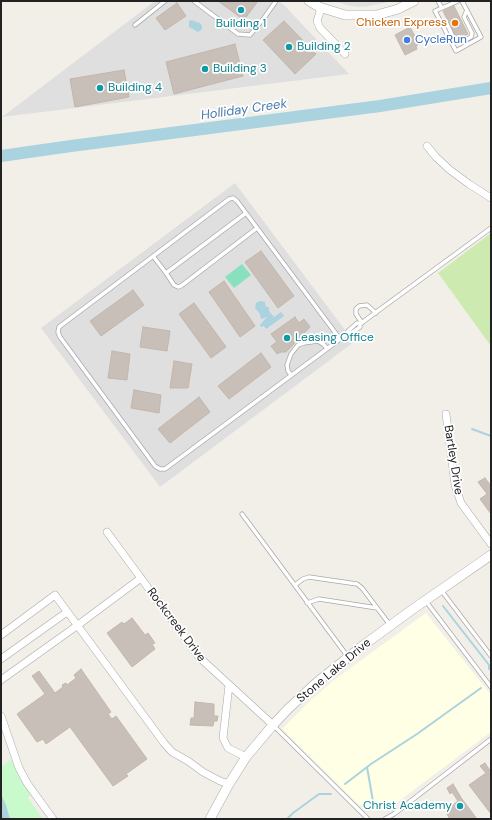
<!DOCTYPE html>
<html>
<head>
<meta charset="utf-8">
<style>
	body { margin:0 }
	#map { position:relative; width:492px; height:820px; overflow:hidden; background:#f2efe9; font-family:"DM Sans",sans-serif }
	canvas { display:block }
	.frame { position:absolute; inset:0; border:2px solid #222; pointer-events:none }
</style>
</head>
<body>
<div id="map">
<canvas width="492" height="820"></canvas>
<div class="frame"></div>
</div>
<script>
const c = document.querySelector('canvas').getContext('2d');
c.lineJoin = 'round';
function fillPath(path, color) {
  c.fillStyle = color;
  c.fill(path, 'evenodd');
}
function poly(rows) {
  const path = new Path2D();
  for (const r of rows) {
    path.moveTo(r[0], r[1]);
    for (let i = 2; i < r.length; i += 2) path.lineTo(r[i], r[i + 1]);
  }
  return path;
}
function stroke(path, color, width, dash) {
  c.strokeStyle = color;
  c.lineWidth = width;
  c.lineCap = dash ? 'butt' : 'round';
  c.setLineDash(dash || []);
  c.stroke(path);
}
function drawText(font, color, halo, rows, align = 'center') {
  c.font = font + ' "DM Sans",sans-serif';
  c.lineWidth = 3.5;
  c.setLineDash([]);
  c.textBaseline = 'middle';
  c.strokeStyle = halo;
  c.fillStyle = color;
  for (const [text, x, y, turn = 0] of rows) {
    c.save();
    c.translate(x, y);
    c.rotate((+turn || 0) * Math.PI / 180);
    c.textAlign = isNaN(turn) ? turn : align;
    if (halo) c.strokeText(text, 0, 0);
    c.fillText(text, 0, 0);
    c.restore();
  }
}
fillPath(poly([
	[155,1,278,1,284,5,349,74,2,117],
	[333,1,393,1,364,7,351,6],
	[235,183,354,342,160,487,41,328]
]), '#e0dfdf');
fillPath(poly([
	[426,613,491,695,491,732,395,804,385,810,370,808,359,805,282,729,311,700,334,680]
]), '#ffffe5');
fillPath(poly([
	[491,233,491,346,438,273]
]), '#cdebb0');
fillPath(poly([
	[11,759,18,776,31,795,28,798,43,819,1,819,1,767]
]), '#c8facc');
fillPath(poly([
	[242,264,251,275,234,288,225,277]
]), '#88e0be');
fillPath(poly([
	[191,20,200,23,202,26,202,29,198,32,189,27,189,21],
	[260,301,265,302,266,307,269,307,269,311,274,317,281,312,284,316,266,329,264,326,261,327,260,325,267,317,261,319,260,314,255,308,256,303],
	[1,794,6,805,10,819,1,819]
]), '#aad3df');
stroke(poly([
	[1,160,4,156],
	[472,429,491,436],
	[443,606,489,665,489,669],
	[367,767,374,807],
	[345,784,371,764,417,734,481,688],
	[287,819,293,813,319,794,331,794]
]), '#aad3df', 2);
stroke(poly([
	[1,156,71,146,380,106,491,88]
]), '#aad3df', 12);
const building = poly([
	[218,1,258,1,244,20,218,1],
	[177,3,186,16,165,30,156,18,177,3],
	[454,6,468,34,457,40,443,11,454,6],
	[284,21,316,54,295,74,263,40,284,21],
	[410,27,419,44,416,46,417,49,405,55,395,35,410,27],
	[235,44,243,76,174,94,166,62,235,44],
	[124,70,129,97,75,107,70,79,124,70],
	[261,251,294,296,278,308,245,262,261,251],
	[224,281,255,326,240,337,209,292,224,281],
	[133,290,144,305,101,336,90,321,133,290],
	[194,303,226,347,211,358,179,314,194,303],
	[295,317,299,323,304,319,310,327,286,352,281,352,277,354,271,346,277,342,271,334,295,317],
	[143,327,170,331,167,351,140,347,143,327],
	[112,351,130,354,127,380,108,378,112,351],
	[261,353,271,367,229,399,218,386,261,353],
	[174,361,192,364,188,388,170,388,174,361],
	[134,390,161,395,159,413,131,408,134,390],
	[199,397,210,412,170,443,158,429,199,397],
	[485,478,491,486,491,514,480,499,487,494,478,482,485,478],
	[132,618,145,635,148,633,155,643,152,644,155,649,132,667,107,633,122,622,124,624,132,618],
	[81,669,111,712,108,714,112,719,116,716,147,759,126,774,128,776,113,786,70,727,46,744,43,739,37,742,17,714,45,694,32,676,39,671,55,693,63,687,62,685,66,683,67,685,76,678,74,675,81,669],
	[195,702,214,704,214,716,218,716,217,721,214,721,213,726,190,725,191,718,194,718,195,702],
	[485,763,491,772,491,814,469,785,486,773,480,766,485,763],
	[453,784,462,799,477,819,450,819,445,811,458,801,452,792,450,794,447,788,453,784]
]);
fillPath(building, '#c7bfb8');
stroke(building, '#c4b6ab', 1);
const service = poly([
	[194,1,238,34,250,35,264,18,276,1],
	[438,1,442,8,435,11,456,51,481,37,462,1],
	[442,8,458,1],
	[441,22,447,24,455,41,462,42,471,37,472,33,464,17,467,10],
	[135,25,165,1],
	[153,256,166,273,246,213],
	[166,273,174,285,178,287,181,286,257,228],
	[362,323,356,314,356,309,359,306,367,305,376,313],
	[347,334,348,331,357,323,360,324],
	[340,339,237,201,233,198,229,199,59,327,58,332,60,337,155,466,160,469,165,469,347,334,350,334,360,327,360,324,491,228],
	[291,375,288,371,287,365,291,354,298,345,304,343,318,341,323,344,327,348],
	[242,514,348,657],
	[295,585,303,579,309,577,357,584,362,588,390,625],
	[441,590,491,656],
	[425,600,491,687],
	[307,603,319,599,377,608],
	[274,726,368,819],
	[385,819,394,814,491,739]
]);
const minor = poly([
	[319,7,320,12,317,21,320,28,345,54],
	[427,146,436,157,450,170,469,184,491,198],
	[446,414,455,485,461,503,491,544],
	[107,532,199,657,273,725],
	[1,635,55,595,164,743,172,752,188,761,203,772,220,781,229,784],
	[1,659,67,612],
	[1,680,78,625,141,578],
	[229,685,223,738,228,748,246,757],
	[1,716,19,768,27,783,53,819]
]);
const tertiary = poly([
	[309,1,319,7,345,15,377,15,398,9,414,1],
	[210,819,229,784,246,757,273,725,288,709,316,683,361,647,413,609,491,555]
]);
stroke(service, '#a9a9a9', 5);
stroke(minor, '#a9a9a9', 8);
stroke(tertiary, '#a9a9a9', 10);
stroke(service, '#fff', 3.5);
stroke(minor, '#fff', 7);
stroke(tertiary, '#fff', 9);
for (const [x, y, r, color] of [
	[241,10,4,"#0f9aa8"],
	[455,23,4,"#e8710a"],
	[407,40,4,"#3f7fe0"],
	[289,47,4,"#0f9aa8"],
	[205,69,4,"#0f9aa8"],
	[100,88,4,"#0f9aa8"],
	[287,338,4,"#0f9aa8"],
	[460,806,4,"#0f9aa8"]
]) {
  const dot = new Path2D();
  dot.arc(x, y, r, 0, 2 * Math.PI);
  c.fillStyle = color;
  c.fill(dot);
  stroke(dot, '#fff', 1.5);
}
drawText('12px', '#c56008', '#fff', [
	["Chicken Express",447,23]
], 'right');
drawText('12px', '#0d838f', '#fff', [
	["Building 1",241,24,"center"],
	["Building 2",297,47],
	["Building 3",213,69],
	["Building 4",108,88],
	["Leasing Office",295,338],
	["Christ Academy",452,806,"right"]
], 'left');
drawText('12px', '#366cbe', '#fff', [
	["CycleRun",415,40]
], 'left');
drawText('12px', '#222', '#fff', [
	["Bartley Drive",453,460,81],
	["Rockcreek Drive",176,625,53],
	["Stone Lake Drive",334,671,-40]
]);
drawText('italic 13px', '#4a7aab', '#fff', [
	["Holliday Creek",244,110,-8]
]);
</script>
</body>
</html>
